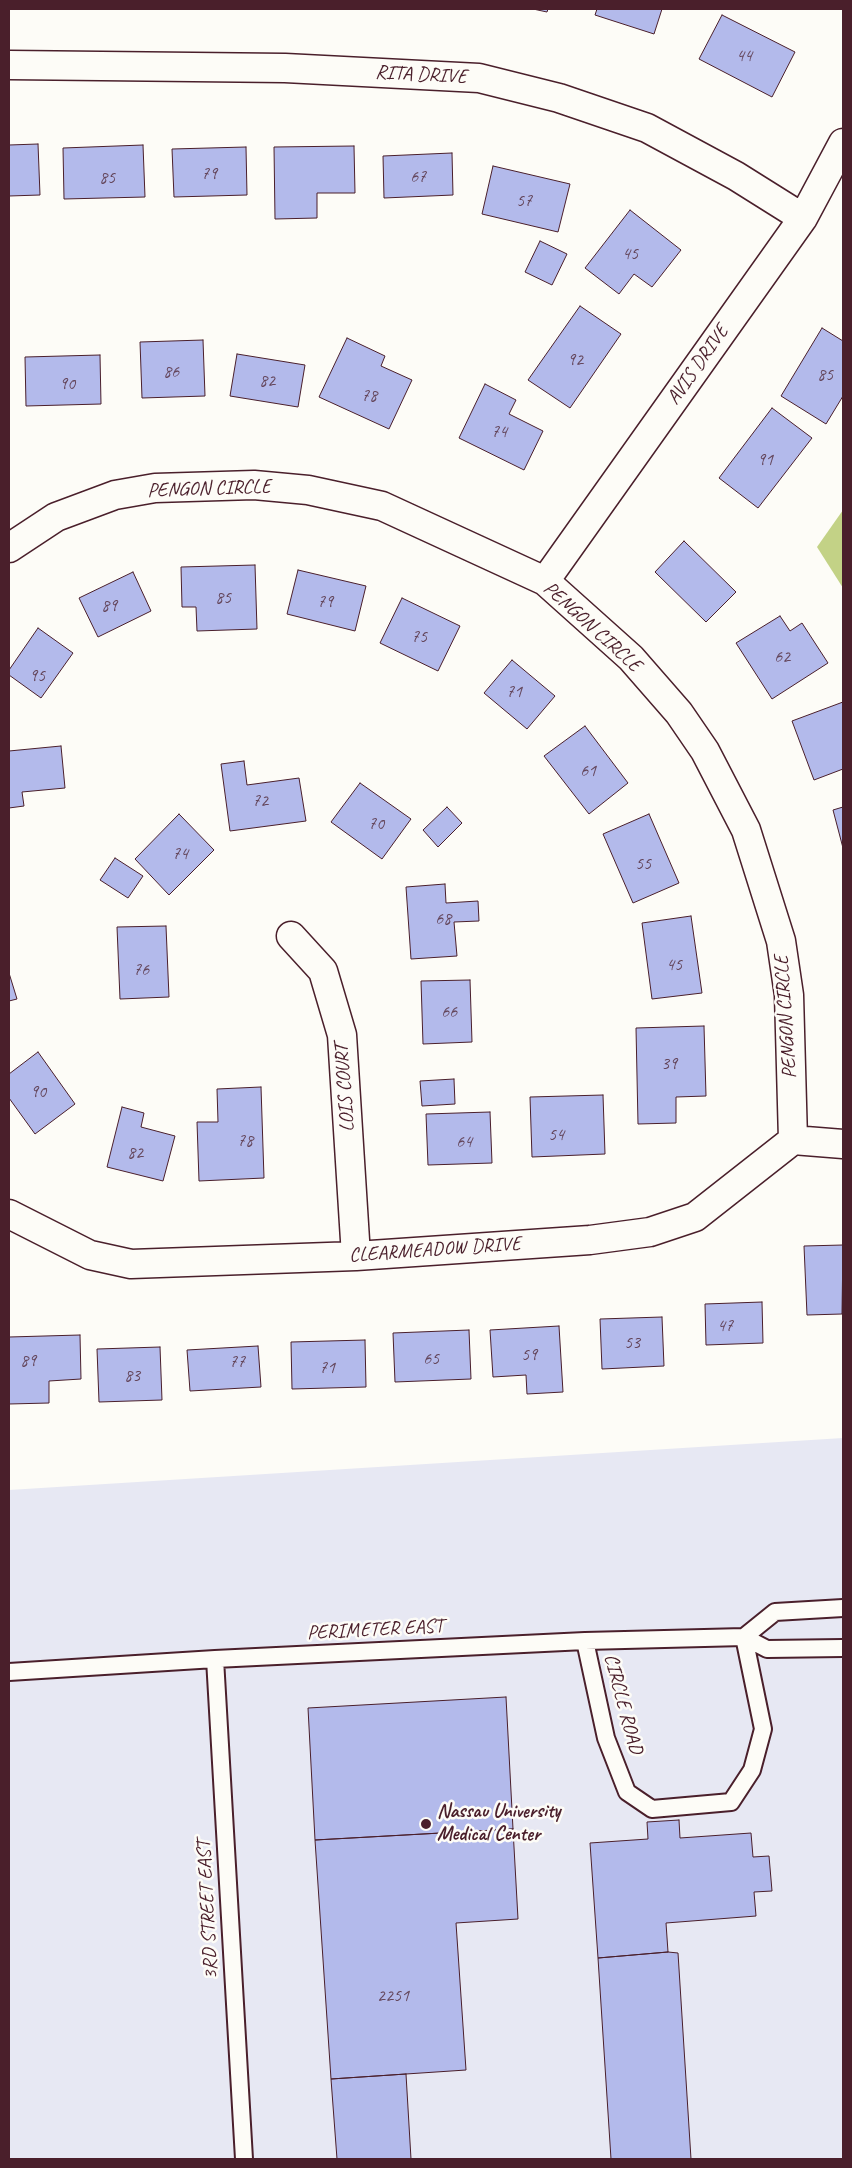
<!DOCTYPE html>
<html>
<head>
<meta charset="utf-8">
<style>
	body { margin:0 }
	#map { position:relative; width:852px; height:2168px; overflow:hidden; background:#fdfcf7; font-family:Caveat,sans-serif }
	canvas { display:block }
	.frame { position:absolute; inset:0; border:10px solid #4a1f2b; pointer-events:none }
</style>
</head>
<body>
<div id="map">
<canvas width="852" height="2168"></canvas>
<div class="frame"></div>
</div>
<script>
const c = document.querySelector('canvas').getContext('2d');
c.lineJoin = 'round';
function fillPath(path, color) {
  c.fillStyle = color;
  c.fill(path, 'evenodd');
}
function poly(rows) {
  const path = new Path2D();
  for (const r of rows) {
    path.moveTo(r[0], r[1]);
    for (let i = 2; i < r.length; i += 2) path.lineTo(r[i], r[i + 1]);
  }
  return path;
}
function stroke(path, color, width, dash) {
  c.strokeStyle = color;
  c.lineWidth = width;
  c.lineCap = dash ? 'butt' : 'round';
  c.setLineDash(dash || []);
  c.stroke(path);
}
function drawText(font, color, halo, rows, align = 'center') {
  c.font = font + ' Caveat,sans-serif';
  c.lineWidth = 5;
  c.setLineDash([]);
  c.textBaseline = 'middle';
  c.strokeStyle = halo;
  c.fillStyle = color;
  for (const [text, x, y, turn = 0] of rows) {
    c.save();
    c.translate(x, y);
    c.rotate((+turn || 0) * Math.PI / 180);
    c.textAlign = isNaN(turn) ? turn : align;
    if (halo) c.strokeText(text, 0, 0);
    c.fillText(text, 0, 0);
    c.restore();
  }
}
fillPath(poly([
	[843,1438,843,2159,9,2159,9,1490]
]), '#e7e8f3');
fillPath(poly([
	[843,510,843,588,817,547]
]), '#c3d286');
const building = poly([
	[533,9,548,9,547,12,533,9],
	[597,9,662,9,654,34,595,15,597,9],
	[722,15,795,52,772,97,699,59,722,15],
	[38,144,40,195,9,196,9,145,38,144],
	[143,145,145,197,64,199,63,148,143,145],
	[354,146,355,193,317,193,317,218,275,219,274,147,354,146],
	[246,147,247,195,174,197,172,149,246,147],
	[452,153,453,195,384,198,383,156,452,153],
	[493,166,570,184,558,232,482,214,493,166],
	[630,210,681,250,652,287,634,274,619,294,585,268,630,210],
	[540,241,567,254,552,285,525,272,540,241],
	[580,306,621,334,570,408,528,380,580,306],
	[822,328,843,341,843,396,826,424,781,396,822,328],
	[347,338,385,356,381,366,412,380,389,429,319,397,347,338],
	[203,340,205,396,142,398,140,342,203,340],
	[237,354,305,365,298,407,230,396,237,354],
	[100,355,101,404,26,406,25,357,100,355],
	[485,384,516,400,509,414,543,431,524,470,459,438,485,384],
	[772,408,812,438,758,508,719,478,772,408],
	[684,541,736,592,706,622,655,572,684,541],
	[255,565,257,629,197,631,196,607,182,607,181,567,255,565],
	[298,570,366,586,355,631,287,614,298,570],
	[133,572,151,611,98,637,79,598,133,572],
	[402,598,460,626,438,671,380,643,402,598],
	[780,616,790,631,802,623,828,663,772,699,736,643,780,616],
	[38,628,73,653,41,698,9,675,9,670,38,628],
	[512,660,555,696,527,729,484,693,512,660],
	[843,702,843,769,814,780,792,721,843,702],
	[585,726,628,783,589,814,544,756,585,726],
	[61,746,65,788,22,792,24,806,9,808,9,751,61,746],
	[244,761,247,785,299,778,306,821,230,831,221,764,244,761],
	[360,783,411,819,382,859,331,822,360,783],
	[447,807,462,823,438,847,423,830,447,807],
	[843,807,843,848,833,810,843,807],
	[179,814,214,850,169,895,135,859,179,814],
	[649,814,679,883,633,903,603,834,649,814],
	[115,858,143,876,128,898,100,880,115,858],
	[445,884,446,903,478,901,479,921,454,922,457,956,411,959,406,887,445,884],
	[691,916,702,993,652,999,642,923,691,916],
	[166,926,169,997,120,999,117,927,166,926],
	[9,973,17,999,9,1001,9,973],
	[470,980,472,1042,423,1044,421,981,470,980],
	[704,1026,706,1096,676,1097,676,1123,638,1124,636,1028,704,1026],
	[38,1052,75,1104,35,1134,9,1098,9,1074,38,1052],
	[454,1079,455,1104,422,1106,420,1081,454,1079],
	[261,1087,264,1178,199,1181,197,1122,218,1122,217,1089,261,1087],
	[603,1095,605,1154,532,1157,530,1097,603,1095],
	[122,1107,144,1113,141,1127,175,1136,163,1181,107,1167,122,1107],
	[490,1112,492,1163,428,1165,426,1114,490,1112],
	[843,1245,842,1314,807,1315,804,1246,843,1245],
	[762,1302,763,1343,706,1345,705,1304,762,1302],
	[662,1317,664,1366,602,1369,600,1319,662,1317],
	[559,1326,563,1392,527,1394,526,1375,493,1377,490,1330,559,1326],
	[469,1330,471,1379,395,1382,393,1333,469,1330],
	[80,1335,81,1379,49,1381,49,1403,9,1404,9,1337,80,1335],
	[365,1340,366,1387,292,1389,291,1342,365,1340],
	[258,1346,261,1387,190,1391,187,1350,258,1346],
	[160,1347,162,1400,99,1402,97,1349,160,1347],
	[506,1697,513,1829,315,1840,308,1708,506,1697],
	[679,1820,680,1838,751,1833,753,1857,769,1856,772,1891,754,1892,756,1916,666,1923,668,1952,598,1958,590,1843,648,1839,647,1822,679,1820],
	[513,1829,518,1919,456,1923,466,2070,331,2079,315,1840,513,1829],
	[668,1952,678,1953,691,2159,611,2159,598,1958,668,1952],
	[406,2074,411,2159,337,2159,331,2079,406,2074]
]);
fillPath(building, '#b3baeb');
stroke(building, '#4a1f2b', 1);
const lane = poly([
	[744,1637,775,1612,843,1608],
	[585,1641,606,1738,627,1792,652,1809,731,1802,752,1770,763,1729,744,1637],
	[215,1659,244,2159],
	[9,1672,215,1659,585,1641,744,1637,767,1649,843,1648]
]);
const street = poly([
	[9,65,285,68,479,78,559,98,647,128,736,176,803,218],
	[9,548,56,517,115,495,155,488,254,485,308,490,382,506,545,581,631,658,679,713,705,751,746,830,781,941,789,995,793,1140],
	[545,581,803,218,843,143],
	[291,936,323,971,342,1035,356,1256],
	[9,1214,90,1255,131,1264,356,1256,590,1240,650,1232,695,1217,793,1140,843,1144]
]);
stroke(lane, '#4a1f2b', 20);
stroke(street, '#4a1f2b', 31);
stroke(lane, '#fdfcf7', 16);
stroke(street, '#fdfcf7', 28);
for (const [x, y, r, color] of [
	[426,1824,6,"#4a1f2b"]
]) {
  const dot = new Path2D();
  dot.arc(x, y, r, 0, 2 * Math.PI);
  c.fillStyle = color;
  c.fill(dot);
  stroke(dot, '#fdfcf7', 2);
}
drawText('18px', '#64465b', null, [
	["44",744,56],
	["79",209,174],
	["67",418,177],
	["85",107,178],
	["57",524,201],
	["45",630,254],
	["92",575,360],
	["86",171,372],
	["85",825,375],
	["82",267,381],
	["90",67,384],
	["78",369,396],
	["74",499,432],
	["91",765,460],
	["85",223,598],
	["79",325,602],
	["89",109,606],
	["75",419,637],
	["62",782,657],
	["95",37,676],
	["71",514,692],
	["61",588,771],
	["72",260,801],
	["70",376,824],
	["74",180,854],
	["55",643,864],
	["68",443,919],
	["45",674,965],
	["76",141,970],
	["66",449,1012],
	["39",669,1064],
	["90",38,1092],
	["54",556,1135],
	["78",245,1141],
	["64",464,1142],
	["82",135,1153],
	["47",725,1326],
	["53",632,1343],
	["59",529,1355],
	["65",431,1359],
	["89",28,1361],
	["77",237,1362],
	["71",327,1368],
	["83",132,1376],
	["2251",393,1996]
]);
drawText('20px', '#4a1f2b', '#fdfcf7', [
	["RITA DRIVE",421,75,3],
	["AVIS DRIVE",698,365,-55],
	["PENGON CIRCLE",209,489,-2],
	["PENGON CIRCLE",592,627,42],
	["PENGON CIRCLE",786,1017,-94],
	["LOIS COURT",345,1088,-94],
	["CLEARMEADOW DRIVE",435,1250,-4],
	["PERIMETER EAST",375,1630,-3],
	["CIRCLE ROAD",623,1704,75],
	["3RD STREET EAST",208,1910,-93]
]);
drawText('bold 20px', '#4a1f2b', '#fdfcf7', [
	["Nassau University",437,1812],
	["Medical Center",437,1835]
], 'left');
</script>
</body>
</html>
